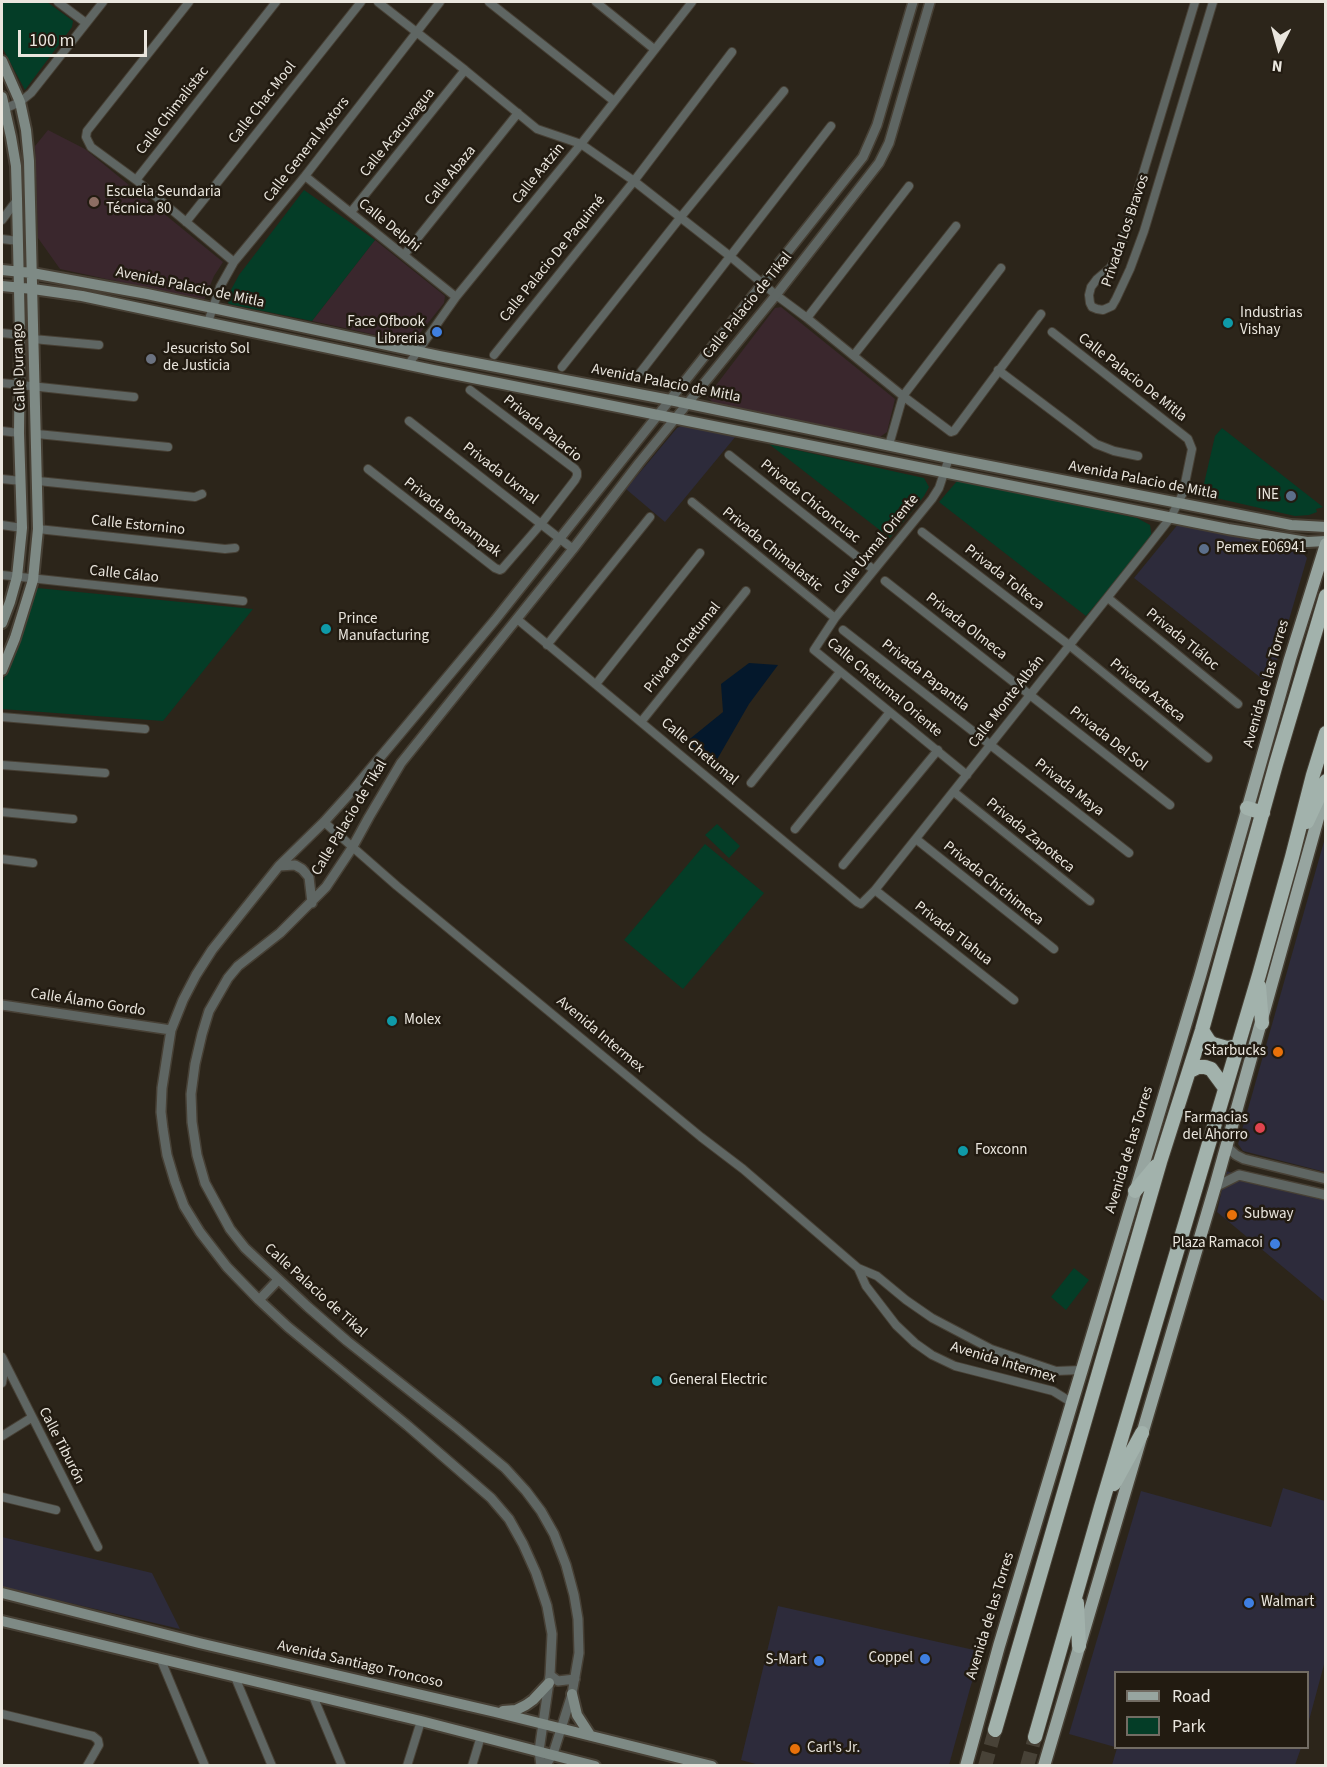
<!DOCTYPE html>
<html>
<head>
<meta charset="utf-8">
<style>
	body { margin:0 }
	#map { position:relative; width:1327px; height:1767px; overflow:hidden; background:#2c251a; font-family:"Source Sans 3",sans-serif }
	canvas { display:block }
	.frame { position:absolute; inset:0; border:3px solid #eae6de; pointer-events:none }
	.legend { position:absolute; left:1114px; top:1671px; width:195px; height:78px; box-sizing:border-box; background:#221b11; border:2px solid #726c63; margin:0; padding:8px 10px; list-style:none; font-size:18px; color:#eae6de }
	.legend li { display:flex; align-items:center; gap:12px; height:30px }
	.legend b { width:30px; border:2px solid #726c63 }
	.north { position:absolute; left:1249px; top:18px; width:60px; height:60px; -webkit-text-stroke:4px #221b11; paint-order:stroke; rotate:186deg; font-size:16px; font-weight:700; line-height:24px; text-align:center; color:#eae6de }
	.north::after { content:''; display:block; margin:auto; width:21px; height:27px; background:#eae6de; clip-path:polygon(50% 0,100% 100%,50% 72%,0 100%) }
	.scale { position:absolute; left:18px; top:30px; width:129px; height:27px; box-sizing:border-box; border:3px solid #eae6de; border-top:0; padding-left:8px; font-size:18px; line-height:21px; white-space:nowrap; color:#eae6de; -webkit-text-stroke:4px #221b11; paint-order:stroke }
</style>
</head>
<body>
<div id="map">
<canvas width="1327" height="1767"></canvas>
<div class="frame"></div>
<ul class="legend">
<li><b style="height:8px;background:#97a5a0"></b>Road</li>
<li><b style="height:16px;background:#043d27"></b>Park</li>
</ul>
<div class="north">N</div>
<div class="scale">100 m</div>
</div>
<script>
const c = document.querySelector('canvas').getContext('2d');
c.lineJoin = 'round';
function fillPath(path, color) {
  c.fillStyle = color;
  c.fill(path, 'evenodd');
}
function poly(rows) {
  const path = new Path2D();
  for (const r of rows) {
    path.moveTo(r[0], r[1]);
    for (let i = 2; i < r.length; i += 2) path.lineTo(r[i], r[i + 1]);
  }
  return path;
}
function stroke(path, color, width, dash) {
  c.strokeStyle = color;
  c.lineWidth = width;
  c.lineCap = dash ? 'butt' : 'round';
  c.setLineDash(dash || []);
  c.stroke(path);
}
function drawText(font, color, halo, rows, align = 'center') {
  c.font = font + ' "Source Sans 3",sans-serif';
  c.lineWidth = 5;
  c.setLineDash([]);
  c.textBaseline = 'middle';
  c.strokeStyle = halo;
  c.fillStyle = color;
  for (const [text, x, y, turn = 0] of rows) {
    c.save();
    c.translate(x, y);
    c.rotate((+turn || 0) * Math.PI / 180);
    c.textAlign = isNaN(turn) ? turn : align;
    if (halo) c.strokeText(text, 0, 0);
    c.fillText(text, 0, 0);
    c.restore();
  }
}
fillPath(poly([
	[686,424,736,436,665,522,626,489,677,428],
	[1179,523,1296,545,1307,558,1270,685,1134,578],
	[1325,838,1325,1172,1243,1151,1238,1144],
	[1226,1171,1325,1198,1325,1302,1217,1212],
	[1283,1488,1325,1501,1325,1661,1308,1724,1308,1672,1116,1672,1115,1747,1069,1734,1141,1491,1271,1527],
	[2,1537,152,1573,180,1629,2,1587],
	[778,1606,983,1652,971,1685,949,1765,763,1766,741,1760],
	[1117,1748,1301,1748,1295,1765,1112,1765]
]), '#2d2b3b');
fillPath(poly([
	[48,130,85,149,223,262,214,276,204,300,60,269,38,238,35,146],
	[375,240,445,296,444,303,412,343,312,321],
	[781,307,895,399,887,432,880,437,716,405,707,397,775,308]
]), '#3a272d');
fillPath(poly([
	[2,2,47,2,73,21,72,27,25,90,2,47],
	[304,190,375,240,312,321,229,304,226,299,239,275],
	[1222,428,1323,507,1316,509,1317,512,1309,515,1295,516,1207,496,1203,488,1215,436],
	[769,444,924,478,929,487,924,496,890,538],
	[958,480,1137,518,1150,525,1152,538,1086,616,939,502],
	[37,588,253,609,163,721,2,709,2,684],
	[717,824,740,846,729,858,705,835],
	[705,844,764,893,683,989,624,940],
	[1074,1268,1089,1280,1066,1310,1051,1297]
]), '#043d27');
fillPath(poly([
	[749,663,778,665,749,704,715,763,686,742,723,712,721,684]
]), '#04182c');
stroke(poly([
	[985,1766,995,1730],
	[1027,1766,1035,1737]
]), '#484237', 14, [14, 7]);
const minor = poly([
	[58,2,86,23],
	[189,2,87,131,86,137,91,147,136,180,234,262],
	[378,2,465,70,537,129,581,144,634,181,731,257,776,295,807,318,903,396,951,432,954,431,1041,314],
	[489,2,614,101],
	[596,2,654,49],
	[1195,2,1122,243,1116,258,1110,268,1097,279,1091,287,1089,295,1090,303,1092,307,1097,309,1103,310,1112,306,1116,299,1130,269,1144,231,1213,2],
	[4,109,20,102,31,93,103,2],
	[305,176,456,297],
	[136,180,276,2],
	[351,212,465,70],
	[2,220,17,200],
	[186,222,361,2],
	[2,239,18,241],
	[404,255,518,113],
	[807,318,909,186],
	[208,322,220,287,234,262,305,176,440,2],
	[2,333,20,335],
	[33,339,99,345],
	[494,355,634,181,732,52],
	[854,355,956,226],
	[408,365,456,297,581,144,692,2],
	[562,367,680,218,784,91],
	[998,370,1096,444,1114,451,1138,456],
	[636,378,831,126],
	[2,383,134,397],
	[409,421,573,549],
	[2,431,19,433],
	[37,434,168,447],
	[889,445,903,396,1001,268],
	[729,455,874,570],
	[949,458,939,488,932,499,835,618,814,650,967,775],
	[368,469,495,568,500,570,502,569,541,524,575,480,577,476,577,472,575,469,470,390],
	[2,479,21,481],
	[38,481,195,497,202,494],
	[692,502,835,618],
	[2,525,22,528],
	[38,529,225,549,235,548],
	[922,532,1069,645,1208,758],
	[2,575,243,601],
	[885,581,1170,805],
	[1108,598,1238,704],
	[517,619,857,902,861,904,875,890,1146,549,1171,517,1183,493,1192,449,1188,439,1052,332],
	[843,630,1129,853],
	[547,645,650,517],
	[596,684,700,553],
	[2,717,145,729],
	[641,722,746,591],
	[2,765,105,773],
	[751,783,840,672],
	[954,792,1090,901],
	[2,812,73,819],
	[324,822,397,886,701,1137,743,1169,858,1268,877,1276,906,1300,932,1318,991,1349,1056,1371,1081,1370],
	[795,829,890,712],
	[916,839,1054,949],
	[2,859,33,863],
	[843,865,938,750],
	[875,890,1014,1000],
	[858,1268,866,1286,896,1325,915,1343,932,1355,955,1366,1053,1391,1071,1402],
	[2,1357,98,1547],
	[2,1383,5,1364],
	[2,1436,31,1418],
	[2,1497,56,1510],
	[161,1660,205,1766],
	[235,1677,272,1766],
	[313,1696,342,1766],
	[2,1714,93,1736,98,1740,99,1745,87,1766],
	[407,1766,421,1721],
	[472,1766,481,1736]
]);
const tertiary = poly([
	[279,866,295,865,302,869,309,877,312,903],
	[2,1005,171,1030],
	[1226,1146,1236,1155,1244,1159,1326,1179],
	[1215,1187,1239,1175,1326,1195],
	[259,1300,278,1280],
	[550,1675,558,1681,575,1679],
	[541,1766,539,1751,550,1675,552,1634,547,1606,536,1573,523,1544,509,1519,491,1498,408,1426,288,1327,259,1300,227,1267,200,1232,184,1206,175,1182,167,1155,163,1129,161,1112,162,1088,171,1030,183,1000,196,975,212,950,239,916,279,866,324,822,352,791,495,620,863,157,877,125,913,2],
	[545,1766,553,1754,572,1694,579,1653,578,1619,574,1595,566,1565,554,1534,541,1511,526,1491,505,1468,457,1428,347,1341,308,1307,245,1248,230,1229,205,1183,197,1155,192,1122,191,1094,195,1064,202,1034,209,1011,228,978,238,966,280,933,326,887,352,848,369,817,401,763,573,549,639,463,776,295,879,163,889,143,930,2]
]);
const secondary = poly([
	[2,61,20,102,26,130,29,161,38,529,33,580,15,638,2,670],
	[2,97,11,137,16,166,17,199,20,335,19,433,22,528,17,577,10,602,2,623],
	[2,270,32,273,147,294,439,356,670,400,949,458,1291,525,1326,527],
	[2,286,33,289,82,296,433,370,1228,529,1307,542,1326,541],
	[2,1593,199,1643,495,1712,712,1766],
	[2,1621,421,1721,595,1766],
	[572,1694,577,1715,590,1735],
	[503,1711,516,1710,526,1705,533,1700,549,1683]
]);
const primary = poly([
	[966,1766,999,1646,1200,976,1290,659,1326,544],
	[1044,1766,1215,1187,1325,793]
]);
const trunk = poly([
	[1247,808,1263,813],
	[1307,822,1326,781],
	[1259,986,1262,1023],
	[1202,1030,1209,1041,1213,1044,1227,1048,1237,1046],
	[1190,1071,1198,1067,1205,1067,1211,1069,1225,1088],
	[1135,1191,1156,1166],
	[1114,1484,1142,1433],
	[1077,1603,1079,1646],
	[995,1730,1160,1162,1202,1030,1276,764,1326,596],
	[1035,1737,1101,1507,1259,975,1292,857,1313,775,1326,733]
]);
stroke(minor, '#474035', 10);
stroke(tertiary, '#474035', 12);
stroke(secondary, '#474035', 14);
stroke(primary, '#474035', 15);
stroke(trunk, '#474035', 16);
stroke(minor, '#5f6663', 8);
stroke(tertiary, '#5f6663', 9);
stroke(secondary, '#7e8a85', 10);
stroke(primary, '#97a5a0', 12);
stroke(trunk, '#a2b2ac', 14);
for (const [x, y, r, color] of [
	[94,202,6,"#8d6e63"],
	[1228,323,6,"#0f9aa8"],
	[437,332,6,"#3f7fe0"],
	[151,359,6,"#6b7280"],
	[1291,496,6,"#5c6f8a"],
	[1204,549,6,"#5c6f8a"],
	[326,629,6,"#0f9aa8"],
	[392,1021,6,"#0f9aa8"],
	[1278,1052,6,"#e8710a"],
	[1260,1128,6,"#e0444e"],
	[963,1151,6,"#0f9aa8"],
	[1232,1215,6,"#e8710a"],
	[1275,1244,6,"#3f7fe0"],
	[657,1381,6,"#0f9aa8"],
	[1249,1603,6,"#3f7fe0"],
	[925,1659,6,"#3f7fe0"],
	[819,1661,6,"#3f7fe0"],
	[795,1749,6,"#e8710a"]
]) {
  const dot = new Path2D();
  dot.arc(x, y, r, 0, 2 * Math.PI);
  c.fillStyle = color;
  c.fill(dot);
  stroke(dot, '#221b11', 2);
}
drawText('15px', '#eae6de', '#221b11', [
	["Calle Chac Mool",263,103,-52],
	["Calle Chimalistac",173,111,-52],
	["Calle Acacuvagua",398,133,-51],
	["Calle General Motors",307,150,-52],
	["Calle Aatzin",539,174,-51],
	["Calle Abaza",451,176,-51],
	["Calle Delphi",389,226,39],
	["Privada Los Bravos",1126,231,-71],
	["Calle Palacio De Paquimé",553,259,-51],
	["Avenida Palacio de Mitla",190,288,12],
	["Calle Palacio de Tikal",748,306,-51],
	["Calle Durango",20,367,-92],
	["Calle Palacio De Mitla",1132,378,38],
	["Avenida Palacio de Mitla",666,384,11],
	["Privada Palacio",542,429,39],
	["Privada Uxmal",500,474,38],
	["Avenida Palacio de Mitla",1143,481,11],
	["Privada Chiconcuac",810,502,39],
	["Privada Bonampak",452,518,38],
	["Calle Estornino",138,526,6],
	["Calle Uxmal Oriente",877,545,-51],
	["Privada Chimalastic",772,550,39],
	["Calle Cálao",124,575,6],
	["Privada Tolteca",1004,578,38],
	["Privada Olmeca",966,627,38],
	["Privada Tláloc",1182,640,39],
	["Privada Chetumal",683,648,-51],
	["Privada Papantla",925,676,38],
	["Avenida de las Torres",1267,684,-74],
	["Calle Chetumal Oriente",884,688,40],
	["Privada Azteca",1147,691,39],
	["Calle Monte Albán",1007,702,-52],
	["Privada Del Sol",1108,739,38],
	["Calle Chetumal",699,752,40],
	["Privada Maya",1069,788,38],
	["Calle Palacio de Tikal",350,818,-59],
	["Privada Zapoteca",1030,836,39],
	["Privada Chichimeca",993,884,39],
	["Privada Tlahua",953,934,38],
	["Calle Álamo Gordo",88,1003,9],
	["Avenida Intermex",600,1035,40],
	["Avenida de las Torres",1130,1150,-73],
	["Calle Palacio de Tikal",315,1291,42],
	["Avenida Intermex",1003,1363,17],
	["Calle Tiburón",61,1446,63],
	["Avenida de las Torres",991,1616,-73],
	["Avenida Santiago Troncoso",360,1665,13]
]);
drawText('15px', '#eae6de', '#221b11', [
	["Escuela Seundaria",106,193],
	["Técnica 80",106,210],
	["Industrias",1240,314],
	["Vishay",1240,331],
	["Face Ofbook",425,323,"right"],
	["Libreria",425,340,"right"],
	["Jesucristo Sol",163,350],
	["de Justicia",163,367],
	["INE",1279,496,"right"],
	["Pemex E06941",1216,549],
	["Prince",338,620],
	["Manufacturing",338,637],
	["Molex",404,1021],
	["Starbucks",1266,1052,"right"],
	["Farmacias",1248,1119,"right"],
	["del Ahorro",1248,1136,"right"],
	["Foxconn",975,1151],
	["Subway",1244,1215],
	["Plaza Ramacoi",1263,1244,"right"],
	["General Electric",669,1381],
	["Walmart",1261,1603],
	["Coppel",913,1659,"right"],
	["S-Mart",807,1661,"right"],
	["Carl's Jr.",807,1749]
], 'left');
</script>
</body>
</html>
